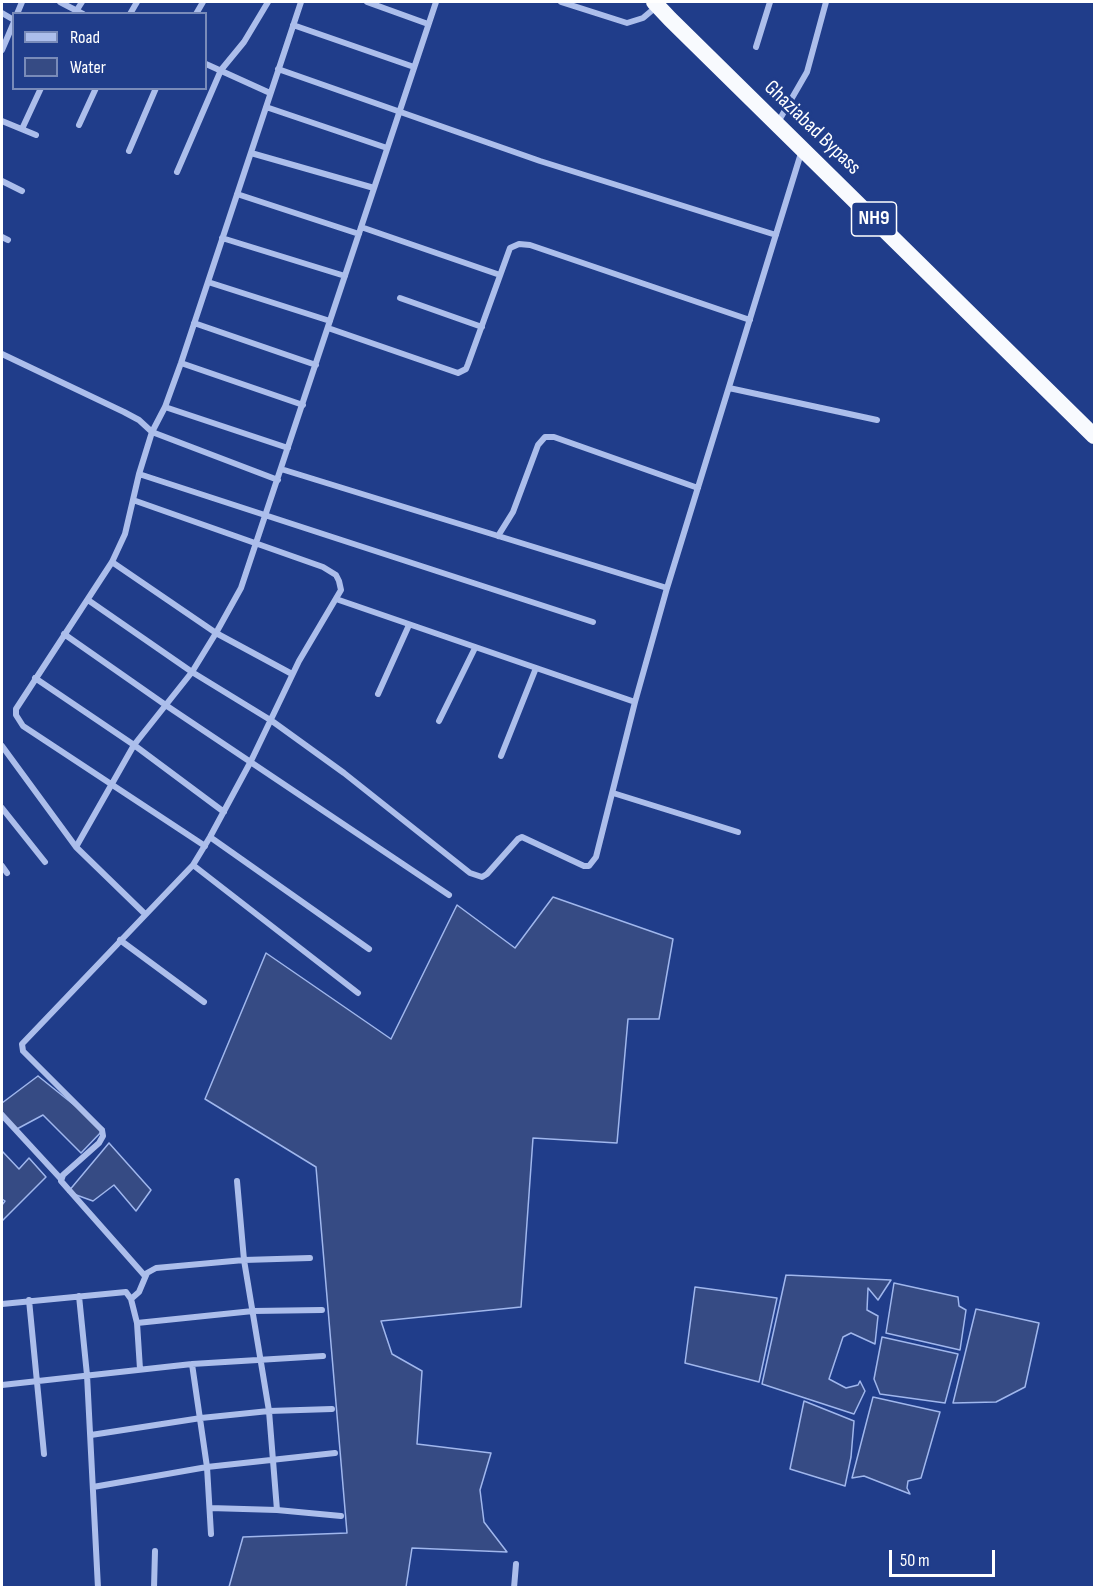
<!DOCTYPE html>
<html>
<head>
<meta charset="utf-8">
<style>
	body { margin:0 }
	#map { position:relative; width:1096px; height:1589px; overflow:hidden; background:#203d8a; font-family:"Sofia Sans Condensed",sans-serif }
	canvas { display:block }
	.frame { position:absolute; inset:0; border:3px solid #fff; pointer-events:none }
	.legend { position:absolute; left:12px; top:12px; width:195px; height:78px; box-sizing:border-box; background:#203d8a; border:2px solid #798bb9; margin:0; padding:8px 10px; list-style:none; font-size:18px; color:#fff }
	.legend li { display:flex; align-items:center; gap:12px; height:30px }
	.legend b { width:30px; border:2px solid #798bb9 }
	.scale { position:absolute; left:889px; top:1550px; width:106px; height:27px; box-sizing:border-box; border:3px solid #fff; border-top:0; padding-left:8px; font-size:18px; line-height:21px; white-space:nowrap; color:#fff; -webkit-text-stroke:4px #203d8a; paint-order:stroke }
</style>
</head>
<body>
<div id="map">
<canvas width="1096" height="1589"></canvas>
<div class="frame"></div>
<ul class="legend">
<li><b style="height:8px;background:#acbeeb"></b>Road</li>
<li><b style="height:16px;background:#364b84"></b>Water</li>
</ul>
<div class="scale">50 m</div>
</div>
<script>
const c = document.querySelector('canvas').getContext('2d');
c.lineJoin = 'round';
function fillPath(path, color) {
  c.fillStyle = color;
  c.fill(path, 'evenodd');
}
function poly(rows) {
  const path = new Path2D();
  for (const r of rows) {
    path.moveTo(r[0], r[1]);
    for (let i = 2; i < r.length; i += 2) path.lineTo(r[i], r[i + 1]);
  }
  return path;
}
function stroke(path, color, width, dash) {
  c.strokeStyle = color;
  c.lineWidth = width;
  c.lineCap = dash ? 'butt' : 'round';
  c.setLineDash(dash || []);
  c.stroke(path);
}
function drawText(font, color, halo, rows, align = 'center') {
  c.font = font + ' "Sofia Sans Condensed",sans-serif';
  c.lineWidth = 6;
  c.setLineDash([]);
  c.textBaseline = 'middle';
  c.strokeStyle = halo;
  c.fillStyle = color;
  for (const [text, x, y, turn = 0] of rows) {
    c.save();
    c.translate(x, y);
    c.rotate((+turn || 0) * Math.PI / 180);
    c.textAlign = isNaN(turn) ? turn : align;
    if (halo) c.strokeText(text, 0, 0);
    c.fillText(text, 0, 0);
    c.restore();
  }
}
const water = poly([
	[553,897,673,939,659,1019,628,1019,617,1143,533,1138,521,1307,381,1321,392,1354,422,1371,417,1444,491,1453,480,1490,484,1522,507,1552,412,1548,406,1587,229,1587,243,1537,347,1533,316,1167,205,1099,266,953,391,1039,457,905,515,948,553,897],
	[38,1076,104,1129,81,1153,43,1115,15,1130,2,1112,2,1103,38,1076],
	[109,1143,151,1190,136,1211,114,1185,93,1201,68,1192,109,1143],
	[2,1151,19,1169,29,1158,46,1177,2,1221,2,1205,5,1201,2,1199,2,1151],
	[786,1275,891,1280,878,1300,868,1288,867,1310,878,1316,875,1344,851,1333,843,1337,829,1379,846,1388,858,1385,860,1381,865,1391,854,1414,762,1384,786,1275],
	[894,1283,958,1297,959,1306,966,1310,960,1350,886,1333,894,1283],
	[695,1287,777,1298,759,1382,685,1363,695,1287],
	[976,1309,1039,1323,1025,1387,996,1402,953,1403,976,1309],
	[882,1337,958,1354,945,1403,880,1394,874,1379,882,1337],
	[873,1397,940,1412,921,1478,908,1481,907,1488,910,1494,864,1476,852,1478,873,1397],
	[804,1401,854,1421,851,1457,845,1486,790,1469,804,1401]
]);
fillPath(water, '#364b84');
stroke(water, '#a0b7ed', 1.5);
stroke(poly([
	[60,2,83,14],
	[367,2,428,24],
	[561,2,627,23,643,18,656,7],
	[2,13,14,20],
	[75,13,82,2],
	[17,14,22,2],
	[130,14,137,2],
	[196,14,203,2],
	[293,25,414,67],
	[756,47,770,2],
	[2,50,14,22],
	[206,64,270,93],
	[278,69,540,161,776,235],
	[266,107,387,148],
	[2,121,36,135],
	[777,124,807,72,826,2],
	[79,125,96,88],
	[22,129,41,88],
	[129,151,156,88],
	[251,153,374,188],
	[177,172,221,70,244,42,268,2],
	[2,181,22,191],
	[237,194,359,234],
	[361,227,500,275],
	[2,237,8,240],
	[222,238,345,276],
	[208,282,330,321],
	[400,298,482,327],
	[194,323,316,365],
	[328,328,458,373,466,369,468,364,510,248,519,244,530,245,750,320],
	[2,354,124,412,139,420,152,432,278,480],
	[181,363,303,405],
	[729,388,877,420],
	[165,407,288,448],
	[281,469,667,588],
	[139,474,593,622],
	[133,500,323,567,336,575,339,581,341,590,299,661,251,761,210,837,193,865,22,1044,23,1051,102,1130,103,1136,99,1143,63,1175,61,1181,145,1276],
	[498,536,513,512,538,445,545,437,554,437,698,488],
	[112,562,216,633,292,674],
	[336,599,635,702],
	[88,600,192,672,272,721,344,773,470,873,482,877,487,874,518,839,522,837,584,866,589,866,596,857,635,702,667,588,802,150],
	[64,634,167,706,449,895],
	[35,678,134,745,224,812],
	[378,694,409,625],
	[439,721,475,648],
	[2,746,76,847,145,914],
	[501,756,536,668],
	[613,793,738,832],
	[2,808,45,862],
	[210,837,369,949],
	[205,846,23,726,16,715,16,709,112,562,125,534,139,474,152,432,165,407,181,363,301,2],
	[76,847,134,745,192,672,216,633,241,588,436,2],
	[193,865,358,993],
	[2,866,7,873],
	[120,940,204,1002],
	[2,1115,61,1179],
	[237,1181,244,1260,269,1411,277,1510],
	[79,1296,87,1375,98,1588],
	[131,1299,139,1292,147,1273,156,1268,244,1260,310,1258],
	[29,1300,44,1454],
	[2,1304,126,1292,131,1299,137,1323,140,1369],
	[137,1323,253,1311,322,1310],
	[192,1364,207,1467,211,1534],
	[2,1385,192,1364,323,1356],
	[91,1435,201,1418,269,1411,332,1409],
	[93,1487,207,1467,335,1453],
	[210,1508,277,1510,341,1516],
	[154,1588,155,1551],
	[514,1588,516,1564]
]), '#acbeeb', 6);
stroke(poly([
	[654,2,670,19,1094,436]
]), '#f8fafe', 16);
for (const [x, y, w] of [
	[874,219,45]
]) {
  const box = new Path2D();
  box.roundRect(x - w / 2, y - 17, w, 34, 4.5);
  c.fillStyle = '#203d8a';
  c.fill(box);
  stroke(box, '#fff', 1.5);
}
drawText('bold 20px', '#fff', null, [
	["NH9",874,219]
]);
drawText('21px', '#fff', '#203d8a', [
	["Ghaziabad Bypass",812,128,44]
]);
</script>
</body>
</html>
